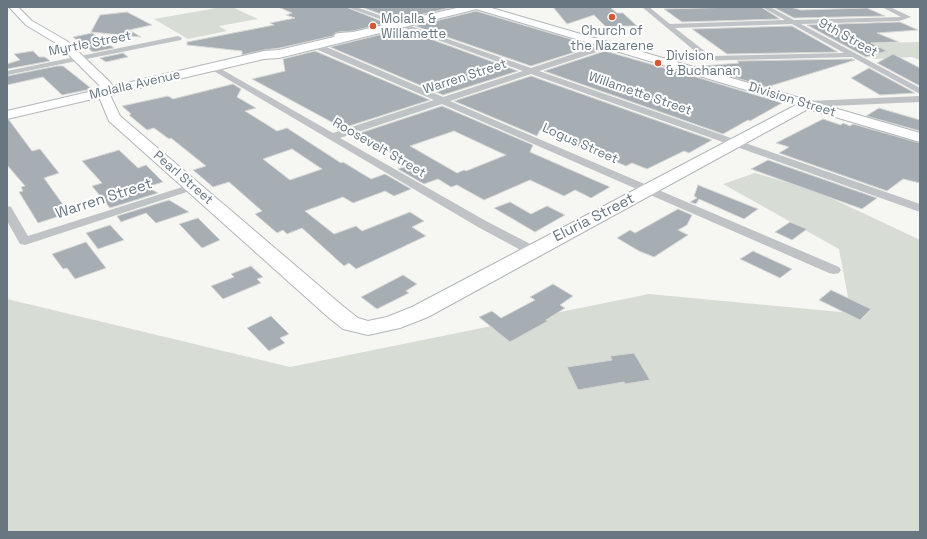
<!DOCTYPE html>
<html>
<head>
<meta charset="utf-8">
<style>
	body { margin:0 }
	#map { position:relative; width:927px; height:539px; overflow:hidden; background:#f6f6f3; font-family:"Space Grotesk",sans-serif }
	canvas { display:block }
	.frame { position:absolute; inset:0; border:8px solid #677681; pointer-events:none }
</style>
</head>
<body>
<div id="map">
<canvas width="927" height="539"></canvas>
<div class="frame"></div>
</div>
<script>
const c = document.querySelector('canvas').getContext('2d');
c.lineJoin = 'round';
function fillPath(path, color) {
  c.fillStyle = color;
  c.fill(path, 'evenodd');
}
function poly(rows) {
  const path = new Path2D();
  for (const r of rows) {
    path.moveTo(r[0], r[1]);
    for (let i = 2; i < r.length; i += 2) path.lineTo(r[i], r[i + 1]);
  }
  return path;
}
function stroke(path, color, width, dash) {
  c.strokeStyle = color;
  c.lineWidth = width;
  c.lineCap = dash ? 'butt' : 'round';
  c.setLineDash(dash || []);
  c.stroke(path);
}
function drawText(font, color, halo, rows, align = 'center') {
  c.font = font + ' "Space Grotesk",sans-serif';
  c.lineWidth = 4;
  c.setLineDash([]);
  c.textBaseline = 'middle';
  c.strokeStyle = halo;
  c.fillStyle = color;
  for (const [text, x, y, turn = 0] of rows) {
    c.save();
    c.translate(x, y);
    c.rotate((+turn || 0) * Math.PI / 180);
    c.textAlign = isNaN(turn) ? turn : align;
    if (halo) c.strokeText(text, 0, 0);
    c.fillText(text, 0, 0);
    c.restore();
  }
}
fillPath(poly([
	[222,7,232,7,258,19,219,26,227,31,188,39,154,19],
	[920,42,920,60,912,57,874,59,847,44],
	[755,173,816,191,920,240,920,532,7,532,7,299,290,367,649,294,851,313,839,249,723,184]
]), '#d7dcd4');
const building = poly([
	[278,7,346,7,386,23,353,31,339,32,335,33,333,36,280,48,264,50,242,55,242,51,187,45,187,42,274,25,270,23,295,18,286,15,292,13,278,7],
	[361,7,454,7,398,20,361,7],
	[553,7,610,7,617,13,623,13,637,26,617,26,608,29,594,15,567,24,553,7],
	[736,7,761,7,780,19,682,22,664,9,736,7],
	[773,7,790,7,801,10,867,8,885,16,794,18,773,7],
	[476,11,574,40,572,41,591,47,531,66,415,26,476,11],
	[127,12,152,25,129,30,141,37,91,32,100,15,127,12],
	[900,22,918,30,877,33,899,42,871,43,887,51,866,57,807,25,900,22],
	[792,26,838,52,727,54,692,29,792,26],
	[403,29,518,71,443,95,330,47,403,29],
	[92,33,114,48,93,52,73,37,92,33],
	[33,51,39,57,45,57,50,61,7,69,7,64,20,60,14,54,33,51],
	[315,51,430,100,346,127,340,124,337,125,252,79,285,71,283,59,315,51],
	[605,51,703,79,782,103,750,121,748,120,723,134,544,71,605,51],
	[123,53,128,57,106,62,100,58,123,53],
	[893,54,920,68,920,86,877,63,893,54],
	[852,59,855,60,767,87,706,69,702,66,739,63,737,61,852,59],
	[57,66,63,66,92,89,62,95,43,77,7,85,7,76,57,66],
	[869,68,915,93,880,95,851,78,869,68],
	[531,76,712,140,689,153,684,151,647,169,632,163,626,166,540,130,537,136,454,101,531,76],
	[233,84,241,89,237,97,256,108,245,111,277,131,287,128,341,163,343,162,371,179,385,174,411,189,394,196,385,191,353,203,343,197,305,211,334,234,356,226,362,231,410,212,424,221,412,227,426,236,356,269,349,263,344,266,302,228,287,234,283,230,277,233,255,214,262,211,229,182,213,187,193,170,206,166,171,138,169,139,154,128,147,130,129,115,131,114,122,106,168,96,173,99,233,84],
	[292,149,322,169,290,180,263,159,292,149],
	[442,106,533,145,530,152,610,187,591,198,575,190,564,196,530,180,484,200,457,185,451,187,438,179,424,184,398,169,411,164,357,134,442,106],
	[454,131,499,152,506,155,466,171,464,170,457,173,410,146,454,131],
	[879,108,920,120,920,131,866,116,879,108],
	[823,119,841,125,843,123,850,126,853,124,920,143,920,183,903,179,887,191,779,153,789,147,776,143,823,119],
	[7,120,9,120,32,151,40,149,59,173,44,178,69,213,38,223,19,192,23,191,21,187,25,186,7,165,7,120],
	[119,150,138,168,146,165,163,182,147,187,158,193,110,208,92,186,102,183,82,161,119,150],
	[768,160,877,198,862,209,751,169,768,160],
	[698,185,758,209,744,219,699,199,696,204,690,202,697,198,694,196,698,185],
	[169,200,189,212,156,223,146,213,121,222,117,216,169,200],
	[510,202,531,214,547,206,565,215,535,232,494,208,510,202],
	[678,209,692,215,687,225,678,230,688,235,654,257,639,251,617,238,630,230,635,233,678,209],
	[198,218,220,240,202,248,179,224,198,218],
	[790,222,807,229,792,240,775,232,790,222],
	[110,225,124,240,98,249,86,233,110,225],
	[86,242,106,268,75,279,67,268,63,269,52,254,86,242],
	[753,251,792,269,780,278,740,259,753,251],
	[251,266,263,277,257,279,261,283,223,299,211,286,234,277,231,274,251,266],
	[403,275,417,284,406,291,409,293,377,309,361,297,403,275],
	[553,284,573,296,560,305,565,308,546,320,548,321,510,342,479,317,492,311,501,318,535,300,530,297,553,284],
	[831,290,871,309,860,320,819,300,831,290],
	[271,316,289,334,280,338,285,343,269,351,247,328,271,316],
	[634,353,650,380,625,384,624,382,578,390,567,367,612,360,610,356,634,353]
]);
fillPath(building, '#a7aeb3');
stroke(building, '#d7d7d5', 1);
const secondary = poly([
	[9,7,18,7,32,21,67,41,110,82,112,85,111,97,120,116,344,307,358,318,368,321,387,317,412,307,796,105,476,9,475,7,488,7,920,133,920,142,808,109,428,317,400,328,368,335,343,329,328,317,109,121,99,97,100,86,59,45,26,25,9,7]
]);
const primary = poly([
	[461,7,479,7,477,9,279,58,264,59,7,119,7,111,264,51,279,50,334,37,335,34,339,33,353,32,461,7]
]);
stroke(secondary, '#b2b7ba', 2);
stroke(primary, '#b3b7ba', 2);
fillPath(poly([
	[347,7,356,7,531,68,606,43,612,43,612,47,539,71,920,204,920,212,531,74,450,101,839,267,841,270,839,273,834,274,829,273,442,104,340,138,486,221,538,248,540,251,538,254,528,254,478,227,207,67,211,65,214,65,333,133,434,100,311,47,311,43,317,43,443,97,523,71,347,7],
	[642,7,649,7,670,24,785,20,762,7,770,7,794,20,901,17,882,7,890,7,911,17,899,21,801,24,920,88,920,94,852,57,656,62,655,60,659,58,702,57,642,7],
	[792,24,844,53,711,56,675,28,792,24],
	[178,36,182,38,181,40,7,75,7,71,178,36],
	[920,96,920,102,808,107,803,104,808,101,920,96],
	[192,184,196,185,198,187,196,189,25,245,20,244,7,221,7,206,11,207,28,236,192,184]
]), '#bfc3c6');
fillPath(secondary, '#fff');
fillPath(primary, '#fff');
for (const [x, y, r, color] of [
	[612,17,4,"#d65832"],
	[373,26,4,"#d65832"],
	[658,63,4,"#d65832"]
]) {
  const dot = new Path2D();
  dot.arc(x, y, r, 0, 2 * Math.PI);
  c.fillStyle = color;
  c.fill(dot);
  stroke(dot, '#fff', 1.5);
}
drawText('13px', '#677681', '#fff', [
	["Molalla &",381,19],
	["Willamette",381,34],
	["Church of",612,31,"center"],
	["the Nazarene",612,46,"center"],
	["Division",666,56],
	["& Buchanan",666,71]
], 'left');
drawText('13px', '#677681', '#fff', [
	["9th Street",848,38,29],
	["Myrtle Street",90,44,-11],
	["Warren Street",465,77,-18],
	["Molalla Avenue",135,85,-13],
	["Willamette Street",640,94,19],
	["Division Street",792,100,17],
	["Logus Street",580,144,24],
	["Roosevelt Street",379,148,30],
	["Pearl Street",183,178,41]
]);
drawText('15px', '#677681', '#fff', [
	["Warren Street",104,199,-18],
	["Eluria Street",594,218,-27]
]);
</script>
</body>
</html>
